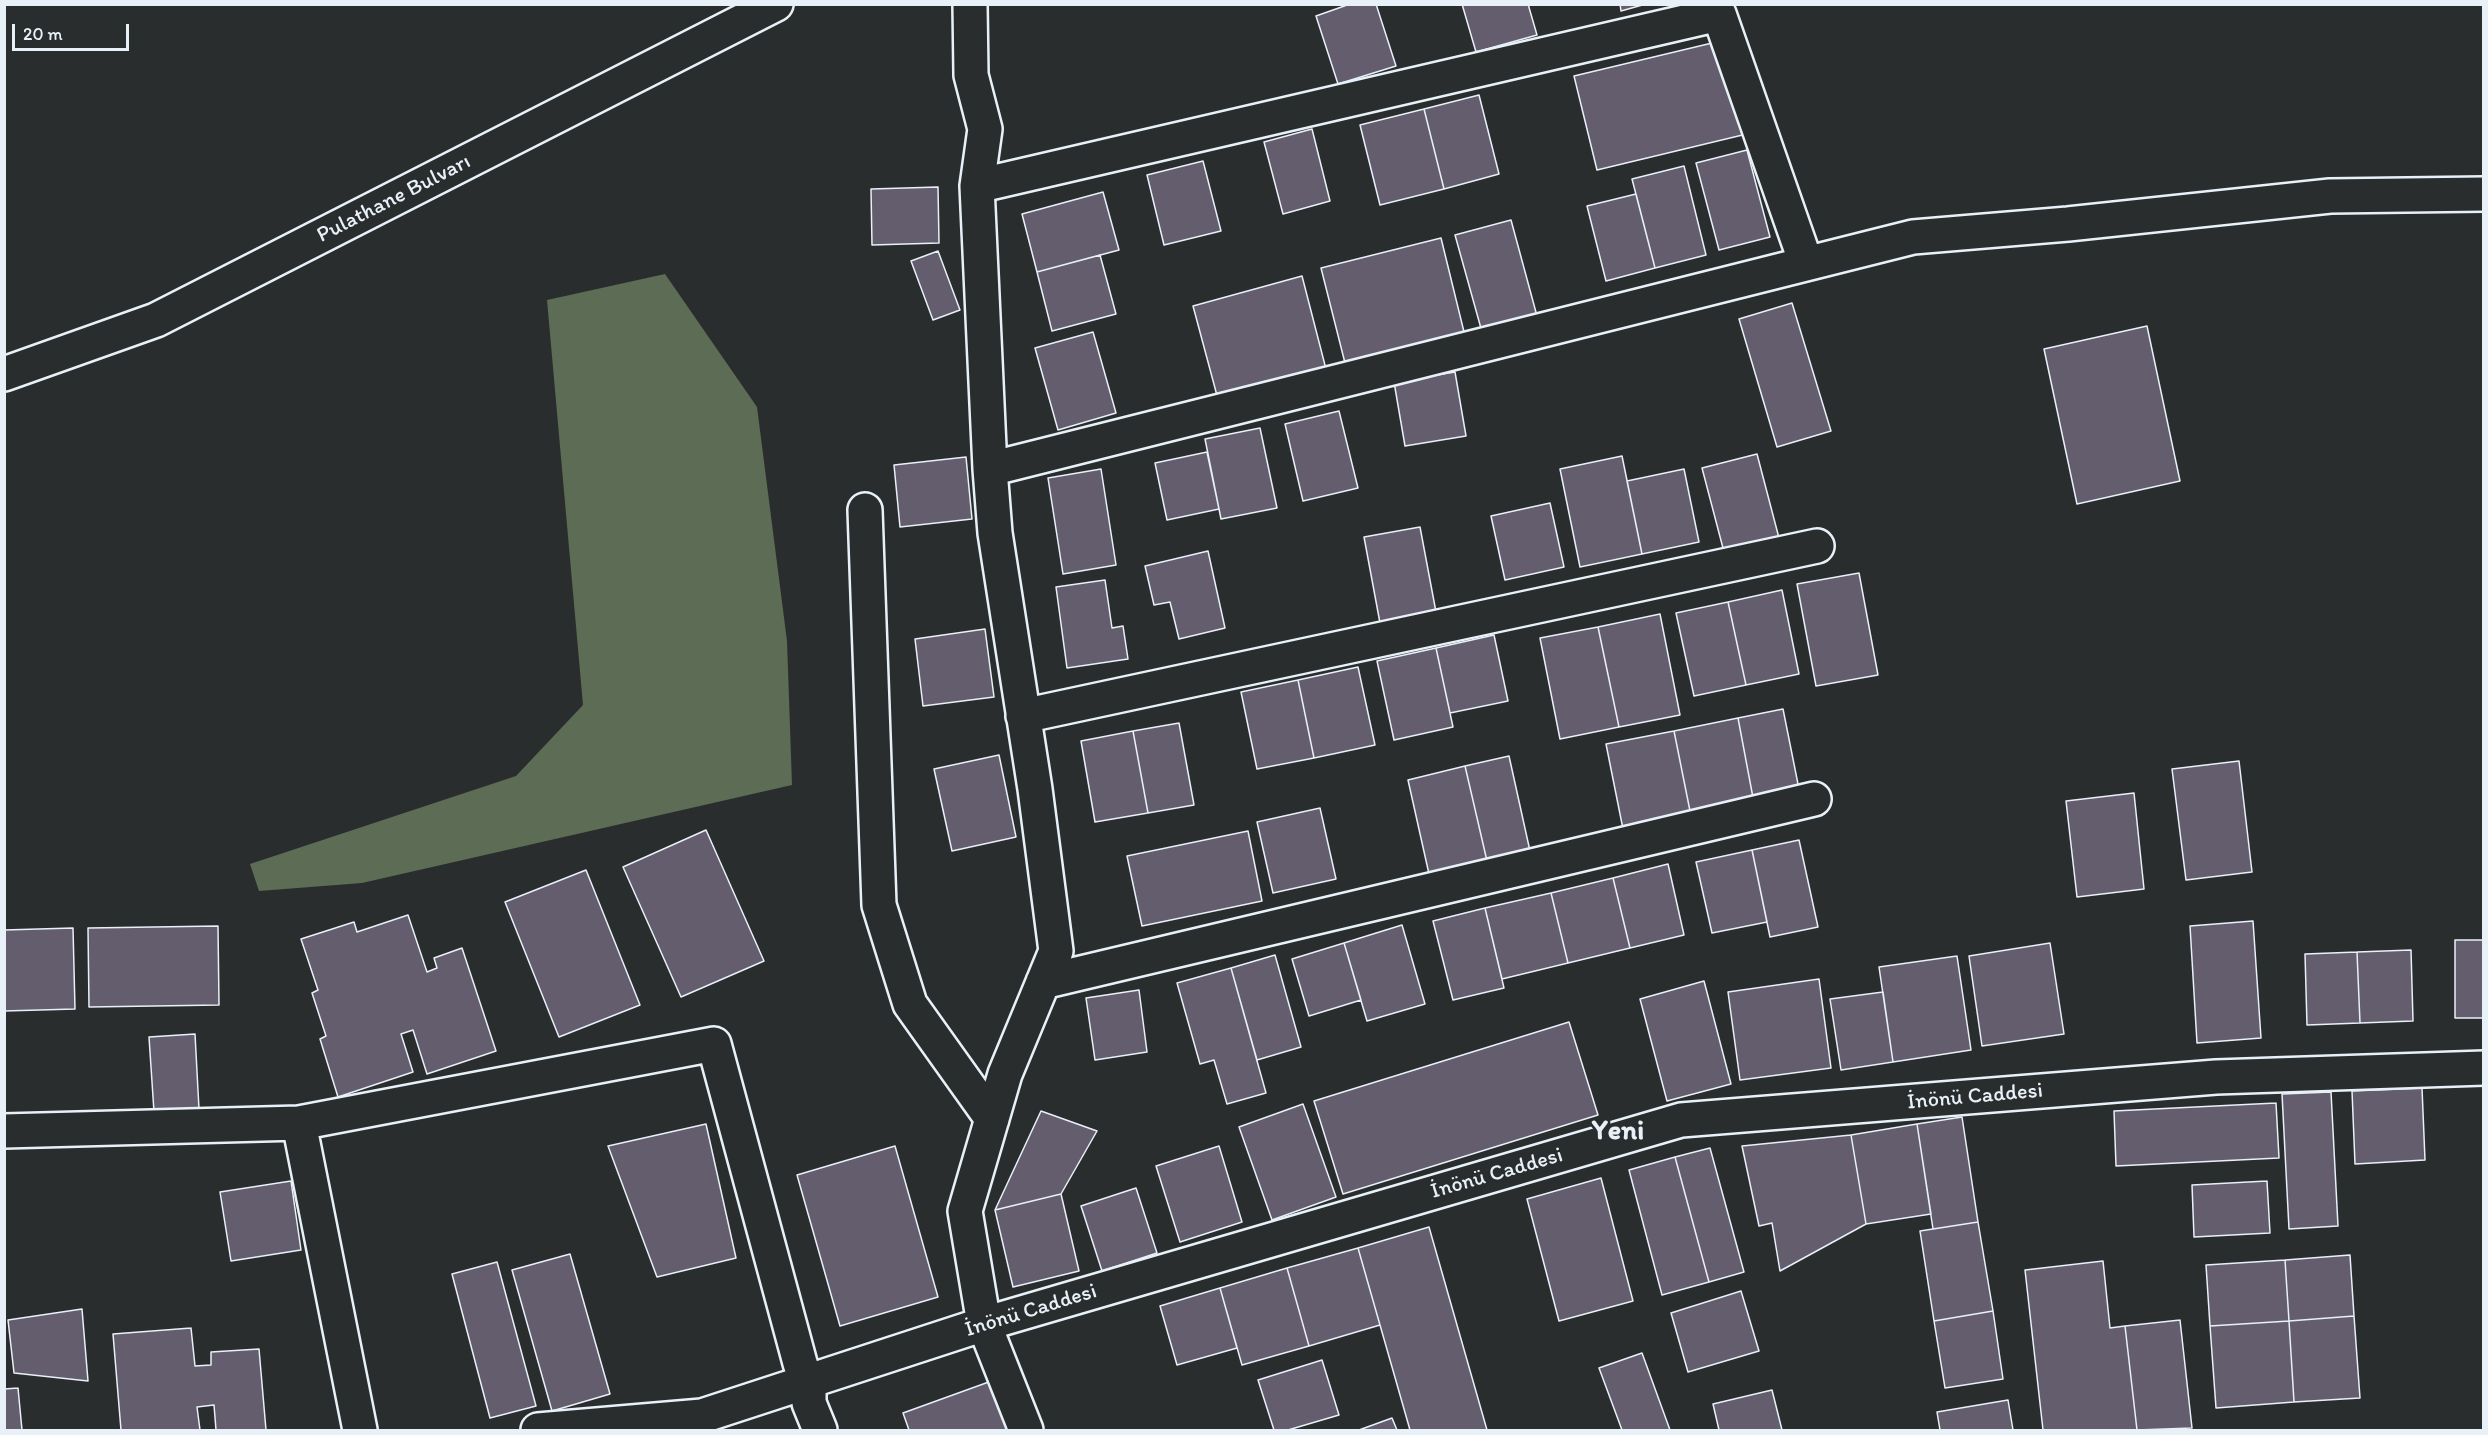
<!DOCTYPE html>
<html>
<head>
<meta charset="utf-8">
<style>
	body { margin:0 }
	#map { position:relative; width:2488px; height:1435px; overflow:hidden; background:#2a2d2e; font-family:Itim,sans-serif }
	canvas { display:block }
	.frame { position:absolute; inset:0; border:6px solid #e8f1f8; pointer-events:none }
	.scale { position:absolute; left:12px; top:24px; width:117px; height:27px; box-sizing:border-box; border:3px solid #e8f1f8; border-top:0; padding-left:8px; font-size:18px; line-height:21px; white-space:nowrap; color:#e8f1f8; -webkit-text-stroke:4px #2a2d2e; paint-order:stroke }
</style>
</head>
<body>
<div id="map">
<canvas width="2488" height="1435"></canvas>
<div class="frame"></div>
<div class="scale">20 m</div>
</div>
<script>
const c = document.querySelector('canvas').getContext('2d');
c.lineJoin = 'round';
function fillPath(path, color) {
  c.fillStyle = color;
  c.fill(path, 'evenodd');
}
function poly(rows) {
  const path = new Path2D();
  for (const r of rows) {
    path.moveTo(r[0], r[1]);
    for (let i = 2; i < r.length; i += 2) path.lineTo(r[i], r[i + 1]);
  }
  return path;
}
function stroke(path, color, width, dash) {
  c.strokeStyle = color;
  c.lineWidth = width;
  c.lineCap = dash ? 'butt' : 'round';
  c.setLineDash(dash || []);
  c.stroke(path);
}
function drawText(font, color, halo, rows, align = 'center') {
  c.font = font + ' Itim,sans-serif';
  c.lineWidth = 5;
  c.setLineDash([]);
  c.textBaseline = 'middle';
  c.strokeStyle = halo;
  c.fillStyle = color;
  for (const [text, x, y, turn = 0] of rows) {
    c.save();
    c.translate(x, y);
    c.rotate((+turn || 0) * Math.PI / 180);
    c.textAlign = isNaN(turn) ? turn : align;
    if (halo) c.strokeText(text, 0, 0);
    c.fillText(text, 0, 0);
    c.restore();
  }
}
fillPath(poly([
	[665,274,757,407,787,641,792,785,362,883,259,891,250,864,516,776,583,705,547,300]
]), '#5d6c54');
const building = poly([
	[1350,4,1376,4,1396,66,1338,84,1316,16,1350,4],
	[1462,4,1528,4,1537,35,1476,52,1462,4],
	[1620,4,1646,4,1621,11,1620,4],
	[1733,38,1755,132,1597,170,1574,76,1733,38],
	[1479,95,1499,174,1444,189,1424,109,1479,95],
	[1424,109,1444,189,1380,205,1360,125,1424,109],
	[1312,129,1330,201,1283,214,1264,142,1312,129],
	[1747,150,1770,237,1719,250,1696,163,1747,150],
	[1203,161,1221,231,1164,245,1147,175,1203,161],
	[1684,166,1706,255,1655,268,1632,179,1684,166],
	[938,187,939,243,872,245,871,189,938,187],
	[1103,192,1119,250,1037,272,1022,214,1103,192],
	[1636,194,1655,268,1606,281,1587,206,1636,194],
	[1511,220,1537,316,1482,332,1455,235,1511,220],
	[1441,238,1465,336,1346,367,1321,268,1441,238],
	[938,251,960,310,933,320,911,261,938,251],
	[1100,255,1116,314,1052,331,1037,272,1100,255],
	[1302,276,1327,373,1219,403,1193,306,1302,276],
	[1792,303,1831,431,1777,447,1739,319,1792,303],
	[2147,326,2180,481,2077,504,2044,349,2147,326],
	[1093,332,1116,413,1058,430,1035,348,1093,332],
	[1455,372,1466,436,1405,446,1394,382,1455,372],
	[1339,411,1358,488,1303,501,1285,424,1339,411],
	[1260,428,1277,508,1221,519,1205,439,1260,428],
	[1207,452,1219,509,1167,520,1155,463,1207,452],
	[1757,454,1779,538,1724,552,1702,468,1757,454],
	[1622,456,1642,554,1580,567,1560,469,1622,456],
	[966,457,972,519,900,527,894,465,966,457],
	[1101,469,1116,565,1063,574,1048,478,1101,469],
	[1684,469,1699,542,1642,554,1627,481,1684,469],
	[1550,503,1564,567,1505,580,1491,516,1550,503],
	[1420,527,1436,612,1380,623,1364,537,1420,527],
	[1208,551,1225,628,1179,639,1170,602,1154,605,1145,566,1208,551],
	[1859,573,1878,675,1816,686,1797,584,1859,573],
	[1105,580,1112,628,1123,626,1128,659,1067,668,1056,587,1105,580],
	[1782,590,1799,674,1746,685,1728,602,1782,590],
	[1728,602,1746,685,1694,696,1676,613,1728,602],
	[1660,614,1680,715,1619,727,1598,627,1660,614],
	[1598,627,1619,727,1560,739,1540,638,1598,627],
	[985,629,994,697,923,706,915,639,985,629],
	[1494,635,1508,701,1450,713,1436,648,1494,635],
	[1436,648,1453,727,1394,740,1377,661,1436,648],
	[1358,667,1375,745,1314,758,1298,680,1358,667],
	[1298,680,1314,758,1257,769,1241,692,1298,680],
	[1783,709,1800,794,1754,803,1738,718,1783,709],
	[1738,718,1754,803,1691,816,1674,731,1738,718],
	[1179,723,1194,805,1148,813,1133,731,1179,723],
	[1133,731,1148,813,1095,822,1081,741,1133,731],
	[1674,731,1691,816,1623,829,1606,744,1674,731],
	[999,755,1016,837,952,851,934,769,999,755],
	[1509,756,1530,851,1487,861,1465,766,1509,756],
	[2239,761,2252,872,2186,880,2172,769,2239,761],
	[1465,766,1487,861,1429,874,1408,780,1465,766],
	[2134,793,2144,889,2077,897,2066,801,2134,793],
	[1320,808,1336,879,1273,893,1257,822,1320,808],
	[706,830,764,961,681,997,623,867,706,830],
	[1248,831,1262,901,1142,926,1127,856,1248,831],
	[1799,840,1818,927,1770,937,1752,850,1799,840],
	[1752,850,1767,922,1712,933,1696,862,1752,850],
	[1668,864,1684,935,1630,948,1613,878,1668,864],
	[586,870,640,1005,559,1037,505,902,586,870],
	[1613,878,1630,948,1568,963,1551,893,1613,878],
	[1551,893,1568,963,1502,979,1485,908,1551,893],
	[1485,908,1504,988,1453,1000,1433,921,1485,908],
	[408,915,427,972,437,968,434,958,462,948,496,1051,427,1074,413,1030,401,1034,413,1072,338,1097,320,1039,326,1036,312,993,318,990,301,939,354,922,357,932,408,915],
	[2253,921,2261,1038,2197,1043,2190,926,2253,921],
	[1402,925,1425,1004,1367,1021,1344,943,1402,925],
	[218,926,219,1005,89,1007,88,928,218,926],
	[73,928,75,1009,4,1011,4,930,73,928],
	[2455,940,2484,940,2484,1018,2455,1018,2455,940],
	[1344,943,1361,1000,1309,1016,1292,959,1344,943],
	[2050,943,2064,1034,1982,1046,1969,956,2050,943],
	[2411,950,2413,1021,2360,1023,2357,952,2411,950],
	[2357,952,2360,1023,2307,1025,2305,954,2357,952],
	[1275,955,1301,1047,1257,1060,1231,968,1275,955],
	[1957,956,1971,1050,1893,1062,1879,967,1957,956],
	[1231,968,1266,1093,1227,1104,1214,1060,1200,1064,1177,983,1231,968],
	[1819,979,1831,1068,1740,1080,1728,992,1819,979],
	[1704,981,1731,1084,1667,1101,1640,999,1704,981],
	[1139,990,1147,1052,1095,1060,1086,998,1139,990],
	[1883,992,1893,1062,1841,1070,1830,999,1883,992],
	[1569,1022,1598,1115,1343,1194,1314,1101,1569,1022],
	[195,1034,199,1109,154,1112,149,1037,195,1034],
	[2422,1088,2425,1160,2355,1164,2352,1091,2422,1088],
	[2331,1092,2338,1226,2289,1229,2282,1094,2331,1092],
	[2276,1103,2279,1158,2116,1166,2114,1111,2276,1103],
	[1303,1104,1336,1197,1272,1220,1239,1127,1303,1104],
	[1041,1111,1097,1131,1061,1194,995,1210,1041,1111],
	[1962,1117,1978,1222,1933,1229,1917,1124,1962,1117],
	[706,1124,736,1258,657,1277,608,1146,706,1124],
	[1917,1124,1931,1214,1866,1224,1851,1135,1917,1124],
	[1851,1135,1866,1224,1780,1271,1772,1223,1759,1226,1742,1146,1851,1135],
	[895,1146,938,1297,840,1326,797,1175,895,1146],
	[1219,1146,1242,1222,1180,1242,1156,1166,1219,1146],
	[1710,1148,1744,1272,1709,1282,1675,1157,1710,1148],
	[1675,1157,1709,1282,1662,1295,1629,1170,1675,1157],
	[1601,1178,1633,1301,1559,1321,1527,1199,1601,1178],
	[291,1181,301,1250,231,1261,220,1192,291,1181],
	[2267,1181,2270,1233,2194,1237,2192,1185,2267,1181],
	[1136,1188,1157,1253,1102,1271,1081,1206,1136,1188],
	[1061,1194,1079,1271,1013,1287,995,1210,1061,1194],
	[1978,1222,1993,1311,1934,1321,1920,1231,1978,1222],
	[1429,1227,1487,1430,1410,1430,1358,1248,1429,1227],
	[1358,1248,1380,1325,1309,1346,1287,1268,1358,1248],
	[570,1254,610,1394,552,1411,512,1270,570,1254],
	[2350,1255,2354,1316,2289,1321,2285,1260,2350,1255],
	[2285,1260,2289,1321,2210,1326,2206,1265,2285,1260],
	[2103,1261,2110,1328,2125,1326,2137,1430,2043,1430,2025,1270,2103,1261],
	[497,1262,536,1406,490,1418,452,1274,497,1262],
	[1287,1268,1309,1346,1242,1365,1220,1288,1287,1268],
	[1220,1288,1237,1348,1177,1365,1160,1306,1220,1288],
	[1741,1291,1759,1351,1688,1372,1671,1313,1741,1291],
	[82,1309,88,1381,14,1373,8,1320,82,1309],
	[1993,1311,2003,1379,1945,1388,1934,1321,1993,1311],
	[2354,1316,2360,1398,2294,1402,2289,1321,2354,1316],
	[2180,1320,2192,1428,2137,1430,2125,1326,2180,1320],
	[2289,1321,2294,1402,2216,1408,2210,1326,2289,1321],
	[191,1328,195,1366,211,1365,211,1352,259,1349,266,1430,216,1430,214,1405,197,1407,200,1430,121,1430,113,1334,191,1328],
	[1642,1353,1670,1430,1622,1430,1599,1368,1642,1353],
	[1322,1360,1339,1415,1288,1430,1274,1430,1258,1380,1322,1360],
	[997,1379,1016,1430,909,1430,903,1413,997,1379],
	[18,1388,22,1430,4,1430,4,1389,18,1388],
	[1772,1390,1782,1430,1719,1430,1713,1404,1772,1390],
	[2008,1400,2013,1430,1940,1430,1937,1412,2008,1400],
	[1392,1418,1397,1430,1359,1430,1392,1418]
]);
fillPath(building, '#645d6e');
stroke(building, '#e8f1f8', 1.5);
const minor = poly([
	[970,4,971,75,985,129,977,186,990,469,995,533,1035,789,1056,951,1005,1074,965,1211,984,1324,1026,1430],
	[977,186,1719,14,1806,263],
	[4,374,156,320,776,4],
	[990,469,1913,237,2068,224,2330,196,2484,194],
	[865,510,879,905,910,1004,992,1119],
	[1023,716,1817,546],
	[1043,982,1814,799],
	[299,1123,360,1430],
	[4,1131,299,1123,714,1044,800,1363,806,1381,809,1381,809,1403,820,1430],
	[538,1430,702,1416,984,1324,1681,1120,2216,1077,2484,1068]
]);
stroke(minor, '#e8f1f8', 38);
stroke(minor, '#2a2d2e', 33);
drawText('22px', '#e8f1f8', '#2a2d2e', [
	["Pulathane Bulvarı",394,199,-27],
	["İnönü Caddesi",1975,1097,-5],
	["İnönü Caddesi",1497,1174,-16],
	["İnönü Caddesi",1031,1311,-17]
]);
drawText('bold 28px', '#e8f1f8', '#2a2d2e', [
	["Yeni",1618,1132]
]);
</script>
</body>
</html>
